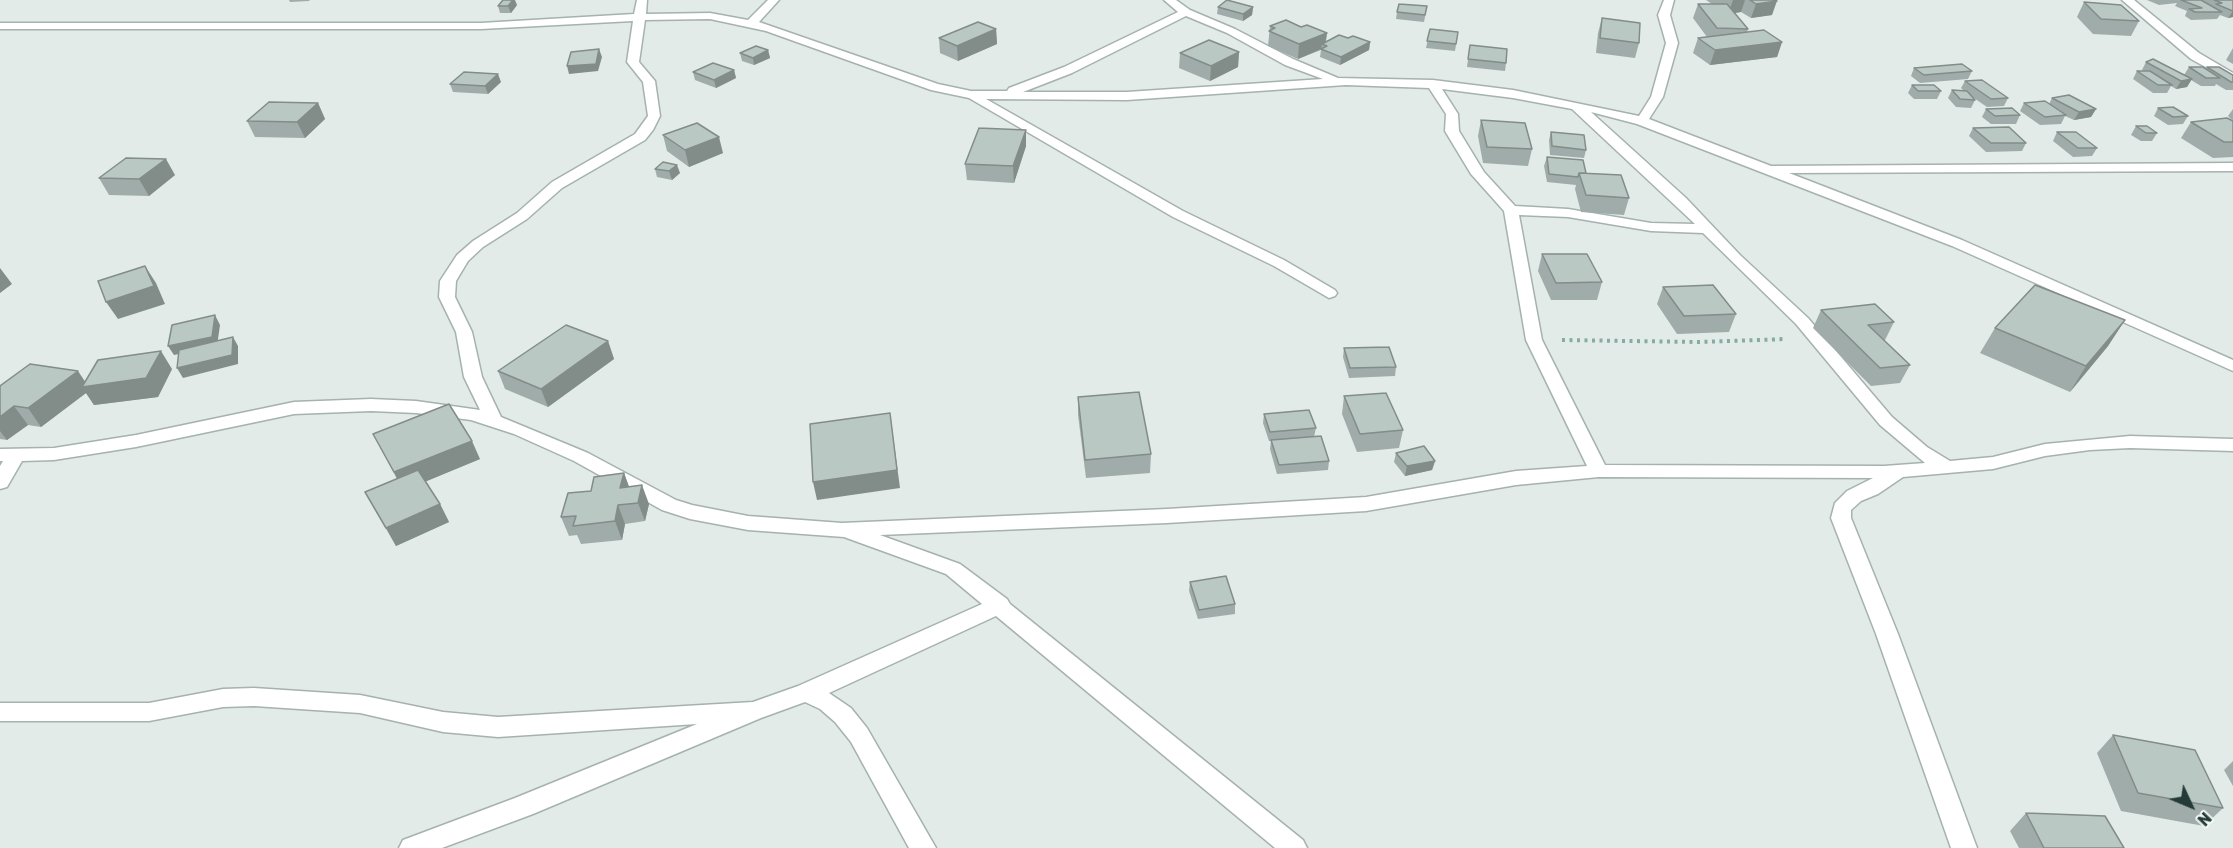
<!DOCTYPE html>
<html>
<head>
<meta charset="utf-8">
<style>
	body { margin:0 }
	#map { position:relative; width:2233px; height:848px; overflow:hidden; background:#e2ebe8; font-family:Rubik,sans-serif }
	canvas { display:block }
	.north { position:absolute; left:2161px; top:776px; width:60px; height:60px; -webkit-text-stroke:4px #f2f8f5; paint-order:stroke; rotate:134deg; font-size:16px; font-weight:700; line-height:24px; text-align:center; color:#233a37 }
	.north::after { content:''; display:block; margin:auto; width:21px; height:27px; background:#233a37; clip-path:polygon(50% 0,100% 100%,50% 72%,0 100%) }
</style>
</head>
<body>
<div id="map">
<canvas width="2233" height="848"></canvas>
<div class="north">N</div>
</div>
<script>
const c = document.querySelector('canvas').getContext('2d');
c.lineJoin = 'round';
function poly(rows) {
  const path = new Path2D();
  for (const r of rows) {
    path.moveTo(r[0], r[1]);
    for (let i = 2; i < r.length; i += 2) path.lineTo(r[i], r[i + 1]);
  }
  return path;
}
function stroke(path, color, width, dash) {
  c.strokeStyle = color;
  c.lineWidth = width;
  c.lineCap = dash ? 'butt' : 'round';
  c.setLineDash(dash || []);
  c.stroke(path);
}
function fillPath(path, color) {
  c.fillStyle = color;
  c.fill(path, 'evenodd');
}
const minor = poly([
	[637,0,647,0,646,14,710,13,748,20,768,0,779,0,759,22,938,84,971,91,1007,91,1009,88,1064,67,1178,12,1164,0,1176,0,1190,10,1235,29,1293,59,1338,78,1433,80,1513,90,1639,116,1651,97,1666,43,1658,15,1664,0,1674,0,1670,15,1678,43,1663,97,1649,119,1771,166,2233,163,2233,171,1789,173,1962,240,2233,360,2233,371,1952,246,1637,124,1591,112,1686,198,1740,255,1808,318,1892,417,1927,447,1950,461,1993,457,2045,444,2130,436,2233,439,2233,451,2130,448,2090,450,2045,456,1993,469,1903,477,1878,494,1861,501,1851,510,1851,518,1898,634,1977,848,1951,848,1876,634,1831,518,1835,503,1847,491,1873,478,1599,477,1516,485,1366,511,1167,523,880,535,960,564,1007,599,1010,604,1303,840,1307,848,1275,848,996,616,829,693,851,708,867,728,936,848,909,848,851,742,835,722,820,709,805,702,761,718,533,814,442,848,399,848,403,840,515,798,697,724,498,737,443,732,360,713,254,706,223,707,149,721,0,721,0,703,149,703,223,689,254,688,360,695,443,712,498,717,753,702,798,686,982,604,946,574,844,537,748,530,690,519,662,510,574,461,514,434,471,420,416,413,371,411,294,414,136,447,54,460,22,461,7,487,0,489,0,466,3,461,0,461,0,449,54,448,136,435,294,402,371,399,416,401,480,410,464,377,456,332,439,297,440,281,457,255,473,241,517,213,552,182,635,134,648,116,643,82,627,62,633,21,481,29,0,29,0,23,481,23,634,14,637,0],
	[1186,16,1227,33,1285,65,1323,79,1127,92,1023,92,1072,73,1186,16],
	[710,19,766,31,931,90,969,98,1173,217,1274,266,1329,298,1335,296,1337,293,1335,290,1284,260,1183,211,986,99,1127,100,1346,85,1429,88,1446,114,1445,131,1471,174,1504,211,1526,340,1587,466,1516,471,1366,497,1167,509,842,523,748,516,692,505,676,500,588,453,501,417,482,377,472,332,455,297,456,281,468,261,483,247,527,219,562,188,645,140,653,130,660,116,655,81,639,62,645,20,710,19],
	[1442,89,1513,98,1572,109,1695,224,1651,223,1568,209,1515,206,1484,172,1459,131,1458,114,1442,89],
	[1519,215,1568,217,1651,231,1703,233,1796,324,1880,425,1925,463,1884,466,1605,465,1542,340,1519,215],
	[2122,0,2134,0,2199,53,2233,73,2233,82,2191,59,2122,0]
]);
stroke(minor, '#a5b2af', 3);
stroke(poly([
	[1562,340,1698,342,1786,339]
]), '#85aca4', 4, [3, 4.5]);
fillPath(minor, '#fff');
fillPath(poly([
	[289,0,310,0,309,1,290,2],
	[1706,0,1775,0,1772,15,1751,18,1741,12,1735,13,1748,29,1747,32,1782,42,1777,57,1710,65,1693,53,1698,38,1707,37,1693,18,1698,4,1712,4],
	[2147,0,2233,0,2233,17,2228,18,2220,15,2217,19,2191,20,2185,16,2187,11,2175,6,2177,3,2159,5],
	[2084,2,2139,21,2131,36,2093,34,2077,17],
	[517,5,511,13,500,13,498,6],
	[1427,6,1424,22,1396,19,1397,12],
	[1218,7,1253,7,1252,15,1243,21,1217,14],
	[1602,18,1639,43,1635,58,1596,53,1598,33],
	[1270,26,1301,27,1327,33,1326,42,1348,38,1370,42,1369,50,1340,65,1320,57,1321,50,1298,59,1268,46],
	[996,29,997,44,958,61,940,53,939,38],
	[1430,29,1458,32,1455,51,1426,48],
	[1470,45,1506,63,1505,71,1467,67],
	[2233,48,2233,64,2226,60],
	[768,50,770,58,754,65,742,61,740,53],
	[1239,52,1238,67,1210,81,1179,68,1180,53],
	[2146,62,2188,78,2184,75,2189,67,2206,69,2207,67,2233,75,2233,90,2226,90,2216,84,2215,86,2201,86,2191,80,2187,87,2176,89,2171,86,2167,93,2153,93,2133,79,2137,71,2144,71,2142,70],
	[1914,68,1972,71,1968,79,1920,83,1911,76],
	[734,70,736,78,716,88,695,80,693,72],
	[1965,81,2008,98,2004,106,1987,107,1971,96,1975,100,1971,108,1956,107,1948,98,1952,90,1964,91,1961,88],
	[501,82,488,94,453,92,450,84],
	[1912,85,1941,91,1937,99,1914,99,1908,93],
	[2052,98,2096,109,2091,117,2074,120,2065,116,2061,124,2040,125,2020,111,2024,103,2049,104],
	[318,103,325,119,305,138,255,137,247,121],
	[2158,108,2188,116,2183,124,2168,125,2154,116],
	[1986,109,2020,115,2016,124,1991,124,1982,117],
	[2233,109,2233,121,2228,116],
	[1481,120,1532,149,1528,166,1483,163,1478,136],
	[2233,121,2233,157,2213,158,2181,138,2191,122],
	[2136,126,2157,133,2152,141,2141,141,2131,135],
	[1973,128,2026,143,2022,151,1986,152,1969,136],
	[1551,132,1586,150,1584,158,1550,155,1549,140],
	[2057,132,2097,148,2092,156,2073,157,2053,141],
	[663,135,723,153,689,167,667,151],
	[1026,146,1014,183,967,180,965,164],
	[1547,157,1586,173,1629,198,1624,215,1581,212,1575,189,1576,185,1547,182,1544,166],
	[655,169,680,173,672,180,657,177],
	[175,175,149,196,109,195,99,178],
	[1542,254,1602,282,1597,300,1551,300,1538,271],
	[1663,287,1736,314,1729,332,1677,334,1657,304],
	[1821,310,1894,322,1885,340,1884,340,1910,365,1900,383,1871,386,1813,328],
	[2125,320,2108,346,2070,392,1980,353,1995,328],
	[608,341,614,359,548,407,505,389,498,371],
	[1344,348,1396,367,1395,376,1349,378,1343,357],
	[172,369,158,397,94,405,86,393,41,427,28,425,7,440,0,439,0,386,85,381],
	[1344,396,1403,430,1399,448,1357,452,1342,414],
	[1078,397,1151,454,1150,473,1086,478,1078,415],
	[1264,414,1316,428,1314,437,1329,461,1328,470,1277,474,1270,449,1271,441,1269,441,1263,423],
	[373,434,480,459,426,481,440,504,449,522,396,546,365,492,397,479],
	[1396,453,1435,461,1432,470,1405,476,1394,462],
	[624,473,629,487,649,504,645,521,625,524,622,540,581,544,577,535,569,536,561,517,591,491],
	[1190,582,1235,604,1235,614,1198,619,1189,591],
	[2113,735,2223,808,2204,826,2121,811,2097,753],
	[2233,761,2233,786,2224,770],
	[2026,813,2124,848,2019,848,2010,831]
]), '#a0aca9');
fillPath(poly([
	[513,0,515,0,517,5,511,13,508,6],
	[1733,0,1745,0,1741,12,1728,14],
	[1777,1,1772,15,1751,18,1756,4],
	[1253,7,1252,15,1243,21,1243,14],
	[2233,11,2233,17,2228,18],
	[996,29,997,44,958,61,957,46],
	[1327,33,1325,45,1322,44,1321,49,1298,59,1299,44],
	[1370,42,1369,50,1340,65,1341,57],
	[1782,42,1777,57,1710,65,1715,50],
	[599,49,602,57,598,71,569,74,567,66],
	[768,50,770,58,754,65,753,58],
	[1239,52,1238,67,1210,81,1211,66],
	[734,70,736,78,716,88,714,80],
	[498,74,501,82,488,94,485,86],
	[2192,79,2187,87,2176,89,2181,81],
	[318,103,325,119,305,138,297,122],
	[2096,109,2091,117,2074,120,2079,112],
	[1026,130,1026,146,1014,183,1013,166],
	[719,137,723,153,689,167,685,150],
	[166,159,175,175,149,196,139,179],
	[677,165,680,173,672,180,669,171],
	[145,266,156,283,165,304,118,319,106,302],
	[0,268,12,284,0,293],
	[215,315,220,325,217,346,174,355,168,346],
	[2125,320,2108,346,2070,392,2086,366],
	[233,337,238,346,238,364,183,378,177,368],
	[608,341,614,359,548,407,541,389],
	[161,351,172,369,158,397,94,405,86,393,41,427,28,408,78,371,88,386],
	[14,406,28,425,7,440,0,431,0,417],
	[890,413,900,488,817,500,813,482],
	[472,441,480,459,403,491,394,472],
	[1435,461,1432,470,1405,476,1407,466],
	[624,473,631,492,620,488],
	[642,485,649,504,645,521,638,503],
	[440,504,449,522,396,546,386,528],
	[618,505,625,524,622,540,615,521]
]), '#828c89');
const building = poly([
	[503,0,513,0,508,6,498,6,503,0],
	[1227,0,1253,7,1243,14,1218,7,1227,0],
	[1750,0,1775,0,1777,1,1756,4,1750,0],
	[2181,0,2201,0,2222,12,2195,12,2189,9,2202,8,2181,0],
	[2214,0,2233,0,2233,11,2216,4,2222,3,2214,0],
	[2084,2,2121,5,2139,21,2101,19,2084,2],
	[1399,4,1427,6,1425,15,1397,12,1399,4],
	[1698,4,1727,4,1748,29,1717,28,1698,4],
	[1602,18,1640,23,1639,43,1600,38,1602,18],
	[1286,20,1301,27,1307,25,1327,33,1299,44,1269,31,1275,28,1270,26,1286,20],
	[978,22,996,29,957,46,939,38,978,22],
	[1430,29,1458,32,1456,44,1427,41,1430,29],
	[1764,30,1782,42,1715,50,1698,38,1764,30],
	[1339,35,1348,38,1353,36,1370,42,1341,57,1321,49,1327,46,1322,44,1339,35],
	[1209,40,1239,52,1211,66,1180,53,1209,40],
	[1470,45,1507,49,1506,63,1468,59,1470,45],
	[756,46,768,50,753,58,740,53,756,46],
	[599,49,596,64,567,66,571,52,599,49],
	[2153,59,2192,79,2181,81,2146,62,2153,59],
	[713,63,734,70,714,80,693,72,713,63],
	[1962,64,1972,71,1924,75,1914,68,1962,64],
	[2189,67,2203,67,2220,78,2206,78,2189,67],
	[2207,67,2219,67,2233,75,2233,82,2231,82,2207,67],
	[2137,71,2150,71,2172,85,2158,85,2137,71],
	[464,72,498,74,485,86,450,84,464,72],
	[1982,80,2008,98,1991,99,1965,81,1982,80],
	[1912,85,1934,85,1941,91,1918,91,1912,85],
	[1952,90,1967,91,1975,100,1960,99,1952,90],
	[2069,95,2096,109,2079,112,2052,98,2069,95],
	[2045,101,2066,115,2045,117,2024,103,2045,101],
	[269,102,318,103,297,122,247,121,269,102],
	[2173,107,2188,116,2173,117,2158,108,2173,107],
	[2012,108,2020,115,1995,116,1986,109,2012,108],
	[2227,118,2233,121,2233,142,2224,142,2191,122,2227,118],
	[1481,120,1525,123,1532,149,1487,147,1481,120],
	[697,123,719,137,685,150,663,135,697,123],
	[2136,126,2147,126,2157,133,2146,133,2136,126],
	[2009,127,2026,143,1991,143,1973,128,2009,127],
	[979,128,1026,130,1013,166,965,164,979,128],
	[1551,132,1584,135,1586,150,1552,146,1551,132],
	[2057,132,2076,132,2097,148,2078,148,2057,132],
	[1547,157,1583,160,1586,173,1579,173,1578,177,1549,174,1547,157],
	[126,158,166,159,139,179,99,178,126,158],
	[663,162,677,165,669,171,655,169,663,162],
	[1579,173,1621,175,1629,198,1586,195,1579,173],
	[1542,254,1587,254,1602,282,1556,283,1542,254],
	[145,266,154,286,106,302,98,281,145,266],
	[1713,285,1736,314,1684,316,1663,287,1713,285],
	[2035,285,2125,320,2086,366,1995,328,2035,285],
	[1875,304,1894,322,1868,325,1910,365,1880,368,1821,310,1875,304],
	[215,315,212,337,168,346,172,325,215,315],
	[566,325,608,341,541,389,498,371,566,325],
	[233,337,232,355,177,368,179,350,233,337],
	[1389,347,1396,367,1350,368,1344,348,1389,347],
	[161,351,146,378,82,387,98,360,161,351],
	[30,364,78,371,28,408,14,406,0,417,0,386,30,364],
	[1139,392,1151,454,1085,460,1078,397,1139,392],
	[1386,393,1403,430,1360,434,1344,396,1386,393],
	[449,404,472,441,394,472,373,434,449,404],
	[1309,410,1316,428,1270,432,1264,414,1309,410],
	[890,413,897,470,813,482,810,424,890,413],
	[1321,436,1329,461,1279,465,1271,440,1321,436],
	[1424,446,1435,461,1407,466,1396,453,1424,446],
	[418,470,440,504,386,528,365,492,418,470],
	[624,473,620,488,642,485,638,503,618,505,615,521,573,526,576,516,561,517,568,493,591,491,594,477,624,473],
	[1226,576,1235,604,1199,610,1190,582,1226,576],
	[2113,735,2195,750,2223,808,2138,793,2113,735],
	[2026,813,2105,816,2124,848,2044,848,2026,813]
]);
fillPath(building, '#bac8c4');
stroke(building, '#828c89', 1.5);
</script>
</body>
</html>
